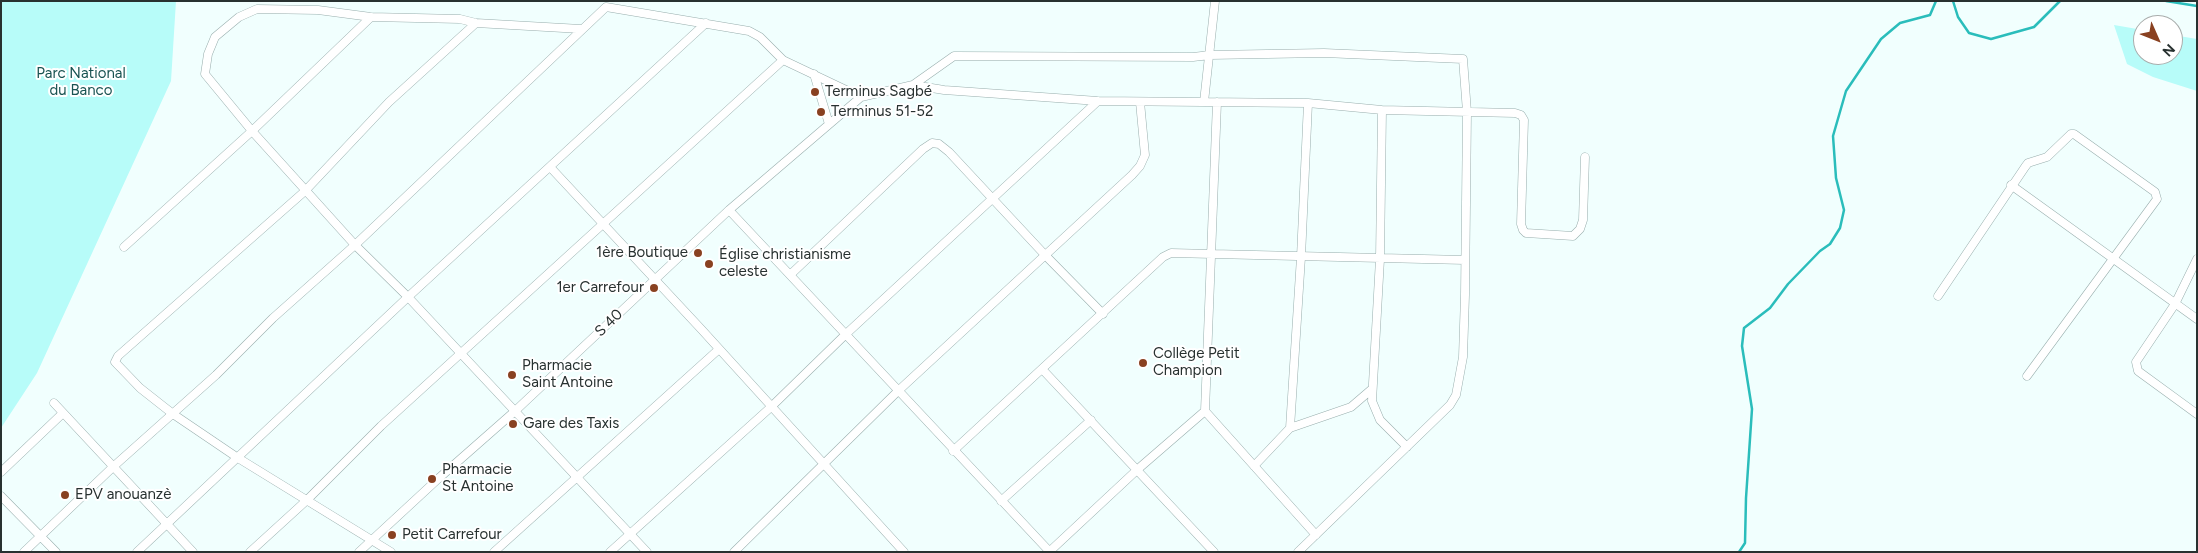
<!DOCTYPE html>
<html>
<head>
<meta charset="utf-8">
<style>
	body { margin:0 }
	#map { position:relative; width:2198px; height:553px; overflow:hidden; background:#f1fffe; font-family:Figtree,sans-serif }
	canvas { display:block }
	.frame { position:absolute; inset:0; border:2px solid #283130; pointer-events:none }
	.north { position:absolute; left:2133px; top:15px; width:50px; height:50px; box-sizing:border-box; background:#fff; border:1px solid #a9adac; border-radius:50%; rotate:134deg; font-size:14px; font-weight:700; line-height:20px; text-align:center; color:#283130 }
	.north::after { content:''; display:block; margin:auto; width:18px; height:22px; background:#894121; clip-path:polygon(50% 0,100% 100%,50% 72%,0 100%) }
</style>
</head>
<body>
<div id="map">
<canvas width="2198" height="553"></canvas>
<div class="frame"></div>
<div class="north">N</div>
</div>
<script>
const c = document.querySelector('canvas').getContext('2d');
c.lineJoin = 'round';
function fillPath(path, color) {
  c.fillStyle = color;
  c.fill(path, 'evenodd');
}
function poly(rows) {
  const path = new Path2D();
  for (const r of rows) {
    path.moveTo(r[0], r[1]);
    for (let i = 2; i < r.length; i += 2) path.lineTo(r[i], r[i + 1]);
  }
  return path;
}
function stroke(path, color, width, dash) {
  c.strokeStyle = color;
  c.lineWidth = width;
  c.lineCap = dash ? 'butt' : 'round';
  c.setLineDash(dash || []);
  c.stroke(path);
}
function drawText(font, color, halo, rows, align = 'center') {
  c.font = font + ' Figtree,sans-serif';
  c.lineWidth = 4;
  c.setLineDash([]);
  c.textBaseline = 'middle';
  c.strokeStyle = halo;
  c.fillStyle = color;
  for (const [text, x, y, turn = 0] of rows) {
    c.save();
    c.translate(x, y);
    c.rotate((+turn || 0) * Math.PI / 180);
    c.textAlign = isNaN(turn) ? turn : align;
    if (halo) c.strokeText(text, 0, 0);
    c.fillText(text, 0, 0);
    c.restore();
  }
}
fillPath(poly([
	[1,1,176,1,171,81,37,373,1,428],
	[2114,25,2143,30,2143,55,2173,55,2173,35,2197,39,2197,91,2153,77,2127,64]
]), '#b7fcf9');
stroke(poly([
	[1953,1,1958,17,1969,33,1991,39,2034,27,2060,1],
	[2166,1,2197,6],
	[1739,552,1745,543,1746,498,1752,409,1742,346,1744,328,1770,308,1788,284,1820,251,1830,244,1840,228,1844,210,1836,178,1833,136,1846,91,1881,39,1900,23,1930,15,1936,1]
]), '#2abdbb', 2.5);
const minor = poly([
	[581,29,476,23,460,19,371,17,318,10,257,9,239,17,215,37,208,54,205,74,252,131,355,245,408,297,647,552],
	[814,74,829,124],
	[913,85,944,90,1098,101,1308,103,1382,110,1515,113,1521,115,1524,120,1521,224,1523,230,1526,233,1573,236,1580,229,1583,220,1585,157],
	[1204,102,1215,1],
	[1217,102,1205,411,1316,535],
	[1382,110,1380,259,1372,401,1380,420,1407,447],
	[551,168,702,330,904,552],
	[2011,185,2197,319],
	[729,210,1050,552],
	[124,247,252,131,371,17],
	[2197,259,2175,304,2136,362,2138,371,2197,414],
	[790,275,923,149,932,143,939,144,949,152,1045,255,1103,314],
	[1938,296,2025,167,2028,163,2047,157,2071,134,2074,134,2155,192,2157,199,2027,376],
	[1042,369,1214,552],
	[54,403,193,552],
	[1290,428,1301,257,1308,103],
	[953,451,1163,257,1171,253,1465,260],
	[1254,466,1290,428,1351,407,1372,389],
	[1,472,63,413],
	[1,496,56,552],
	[1001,501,1091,420],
	[24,552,114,466,216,375,273,318,355,245,606,7,749,31,760,37,783,60,861,97,913,85,954,56,1193,57,1210,55,1324,53,1463,59,1467,112,1465,295,1463,357,1456,395,1450,405,1298,552],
	[137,552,408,297,706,23],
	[250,552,307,500,381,426,783,60],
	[359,552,439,478,514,412,729,210,861,97],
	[391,552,238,458,173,414,140,388,115,362,118,356,305,191,389,102,476,23],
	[494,552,718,350],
	[610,552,771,407,846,334,1098,101],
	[734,552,898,391,1132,175,1140,166,1145,155,1140,102],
	[1049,552,1138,469,1205,411]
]);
stroke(minor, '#98aead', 9);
stroke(minor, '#fff', 8);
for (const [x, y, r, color] of [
	[815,92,5,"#894121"],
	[821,112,5,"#894121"],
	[698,253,5,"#894121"],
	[709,264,5,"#894121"],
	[654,288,5,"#894121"],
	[1143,363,5,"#894121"],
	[512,375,5,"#894121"],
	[513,424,5,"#894121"],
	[432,479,5,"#894121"],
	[65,495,5,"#894121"],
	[392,535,5,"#894121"]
]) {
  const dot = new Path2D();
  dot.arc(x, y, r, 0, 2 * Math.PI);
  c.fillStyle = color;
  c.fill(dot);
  stroke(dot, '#fff', 2);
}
drawText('15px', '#195352', '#fff', [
	["Parc National",81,74],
	["du Banco",81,91]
]);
drawText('15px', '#283130', '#fff', [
	["Terminus Sagbé",825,92],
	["Terminus 51-52",831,112],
	["1ère Boutique",688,253,"right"],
	["Église christianisme",719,255],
	["celeste",719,272],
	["1er Carrefour",644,288,"right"],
	["Collège Petit",1153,354],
	["Champion",1153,371],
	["Pharmacie",522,366],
	["Saint Antoine",522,383],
	["Gare des Taxis",523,424],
	["Pharmacie",442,470],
	["St Antoine",442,487],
	["EPV anouanzè",75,495],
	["Petit Carrefour",402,535]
], 'left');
drawText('15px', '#283130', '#fff', [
	["S 40",609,323,-44]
]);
</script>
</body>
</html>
